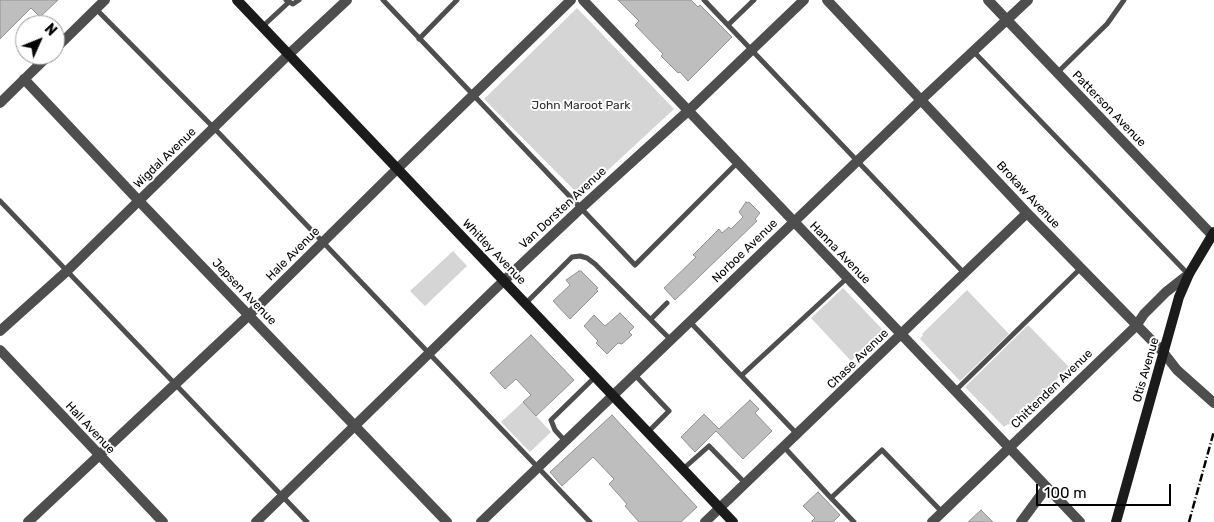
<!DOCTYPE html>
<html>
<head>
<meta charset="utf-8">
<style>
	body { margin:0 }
	#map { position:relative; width:1214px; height:522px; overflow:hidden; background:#fff; font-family:Rubik,sans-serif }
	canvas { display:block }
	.north { position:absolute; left:15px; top:15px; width:50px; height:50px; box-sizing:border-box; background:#fff; border:1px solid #999; border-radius:50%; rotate:46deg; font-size:14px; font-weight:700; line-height:20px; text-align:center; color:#000 }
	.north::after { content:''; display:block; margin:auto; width:18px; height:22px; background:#000; clip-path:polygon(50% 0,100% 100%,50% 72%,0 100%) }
	.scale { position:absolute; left:1036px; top:484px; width:135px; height:22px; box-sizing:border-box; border:2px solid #000; border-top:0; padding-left:6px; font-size:15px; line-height:18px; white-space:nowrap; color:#000; -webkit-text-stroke:4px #fff; paint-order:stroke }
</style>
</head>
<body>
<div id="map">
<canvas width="1214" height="522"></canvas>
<div class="north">N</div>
<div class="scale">100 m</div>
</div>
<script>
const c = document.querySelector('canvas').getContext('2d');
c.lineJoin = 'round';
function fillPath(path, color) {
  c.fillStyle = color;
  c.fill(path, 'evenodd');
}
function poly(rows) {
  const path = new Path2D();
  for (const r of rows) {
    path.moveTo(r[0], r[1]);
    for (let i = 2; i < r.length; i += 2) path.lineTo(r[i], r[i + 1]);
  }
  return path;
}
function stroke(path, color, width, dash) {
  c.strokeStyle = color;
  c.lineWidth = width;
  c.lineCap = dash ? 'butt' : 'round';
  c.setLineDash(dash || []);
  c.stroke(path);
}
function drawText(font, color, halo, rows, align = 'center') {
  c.font = font + ' Rubik,sans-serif';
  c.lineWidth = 4;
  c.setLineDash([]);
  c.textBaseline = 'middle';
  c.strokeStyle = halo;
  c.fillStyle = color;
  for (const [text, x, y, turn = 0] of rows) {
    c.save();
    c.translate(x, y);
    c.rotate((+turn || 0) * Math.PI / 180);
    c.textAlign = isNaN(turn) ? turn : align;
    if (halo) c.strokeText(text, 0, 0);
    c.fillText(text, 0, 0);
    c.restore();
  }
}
fillPath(poly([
	[577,8,674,109,580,196,484,99],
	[453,251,467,266,425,306,410,291],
	[843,288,883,330,851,361,811,318],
	[967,290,1009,334,960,381,920,339,923,335,922,334],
	[1028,325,1069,367,1011,425,1008,424,1004,427,965,387],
	[523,402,551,432,530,452,501,422]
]), '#d5d5d5');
const building = poly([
	[0,0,58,0,40,17,31,8,0,39,0,0],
	[618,0,691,0,698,7,700,5,732,37,688,81,680,72,678,73,661,56,663,54,635,25,639,21,618,0],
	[746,202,747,203,749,202,760,213,755,219,757,221,675,300,664,288,696,257,693,255,719,229,722,233,729,227,731,229,743,217,739,212,746,202],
	[579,271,581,271,598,288,596,289,598,291,570,319,553,301,570,285,566,280,579,271],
	[620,313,634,327,629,332,632,335,622,344,618,343,607,354,596,343,598,341,584,326,594,315,605,326,620,313],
	[531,335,574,380,536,416,523,402,531,395,516,379,505,389,490,373,531,335],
	[750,400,759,409,755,413,772,431,743,459,716,431,695,452,681,437,704,414,719,429,750,400],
	[612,415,697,507,681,522,639,522,625,506,627,504,609,484,614,479,593,457,562,486,550,472,612,415],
	[818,492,840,515,833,522,811,522,815,518,803,506,818,492],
	[981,510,993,522,968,522,981,510]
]);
fillPath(building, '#bebebe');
stroke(building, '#929292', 1);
stroke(poly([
	[286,0,293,4,299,0],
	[383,0,635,265,737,163],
	[704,0,964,273],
	[96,9,214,128,590,522],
	[728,25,754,0],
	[262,27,289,2],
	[419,39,457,0],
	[973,51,1188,274],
	[1057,73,1107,24,1124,0],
	[0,201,307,522],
	[526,303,572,257,580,256,587,258,595,264,671,340],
	[651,319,667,303],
	[690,322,797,434],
	[634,374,669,411,648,432],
	[742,375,847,278],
	[955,391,1081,268],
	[565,441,555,430,551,420,595,377],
	[784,447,831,498],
	[683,469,709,446,745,483],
	[854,522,831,498,882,450,942,512]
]), '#4e4e4e', 5);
stroke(poly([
	[583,0,1080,522],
	[827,0,1027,213,1163,352,1177,370,1214,403],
	[988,0,1212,235],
	[55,49,105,0],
	[24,79,139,201,447,522],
	[0,103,49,55],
	[0,331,67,271,288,55,347,0],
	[0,350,163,522],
	[28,522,249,315,397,169,571,0],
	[256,522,493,291,581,208,688,111,804,0],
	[481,522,921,100,1028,0],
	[705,522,1027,213],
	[932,522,1136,326,1144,314,1166,292,1189,274],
	[1021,522,1046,488]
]), '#4e4e4e', 10);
stroke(poly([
	[237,0,733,522],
	[1116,522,1179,297,1189,274,1214,232]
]), '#1b1b1b', 10);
stroke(poly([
	[1189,522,1214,431]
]), '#000', 2.5, [8, 2.5, 1, 2.5]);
drawText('12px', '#2c2c2c', '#fff', [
	["John Maroot Park",581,106]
]);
drawText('12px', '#000', '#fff', [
	["Patterson Avenue",1109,109,46],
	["Wigdal Avenue",165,158,-44],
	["Brokaw Avenue",1028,195,47],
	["Van Dorsten Avenue",563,208,-43],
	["Norboe Avenue",745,251,-44],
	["Whitley Avenue",494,252,46],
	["Hanna Avenue",840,253,46],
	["Hale Avenue",293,254,-45],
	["Jepsen Avenue",244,292,46],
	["Chase Avenue",858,359,-44],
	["Otis Avenue",1146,370,-74],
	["Chittenden Avenue",1052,389,-44],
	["Hall Avenue",90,428,47]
]);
</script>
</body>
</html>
